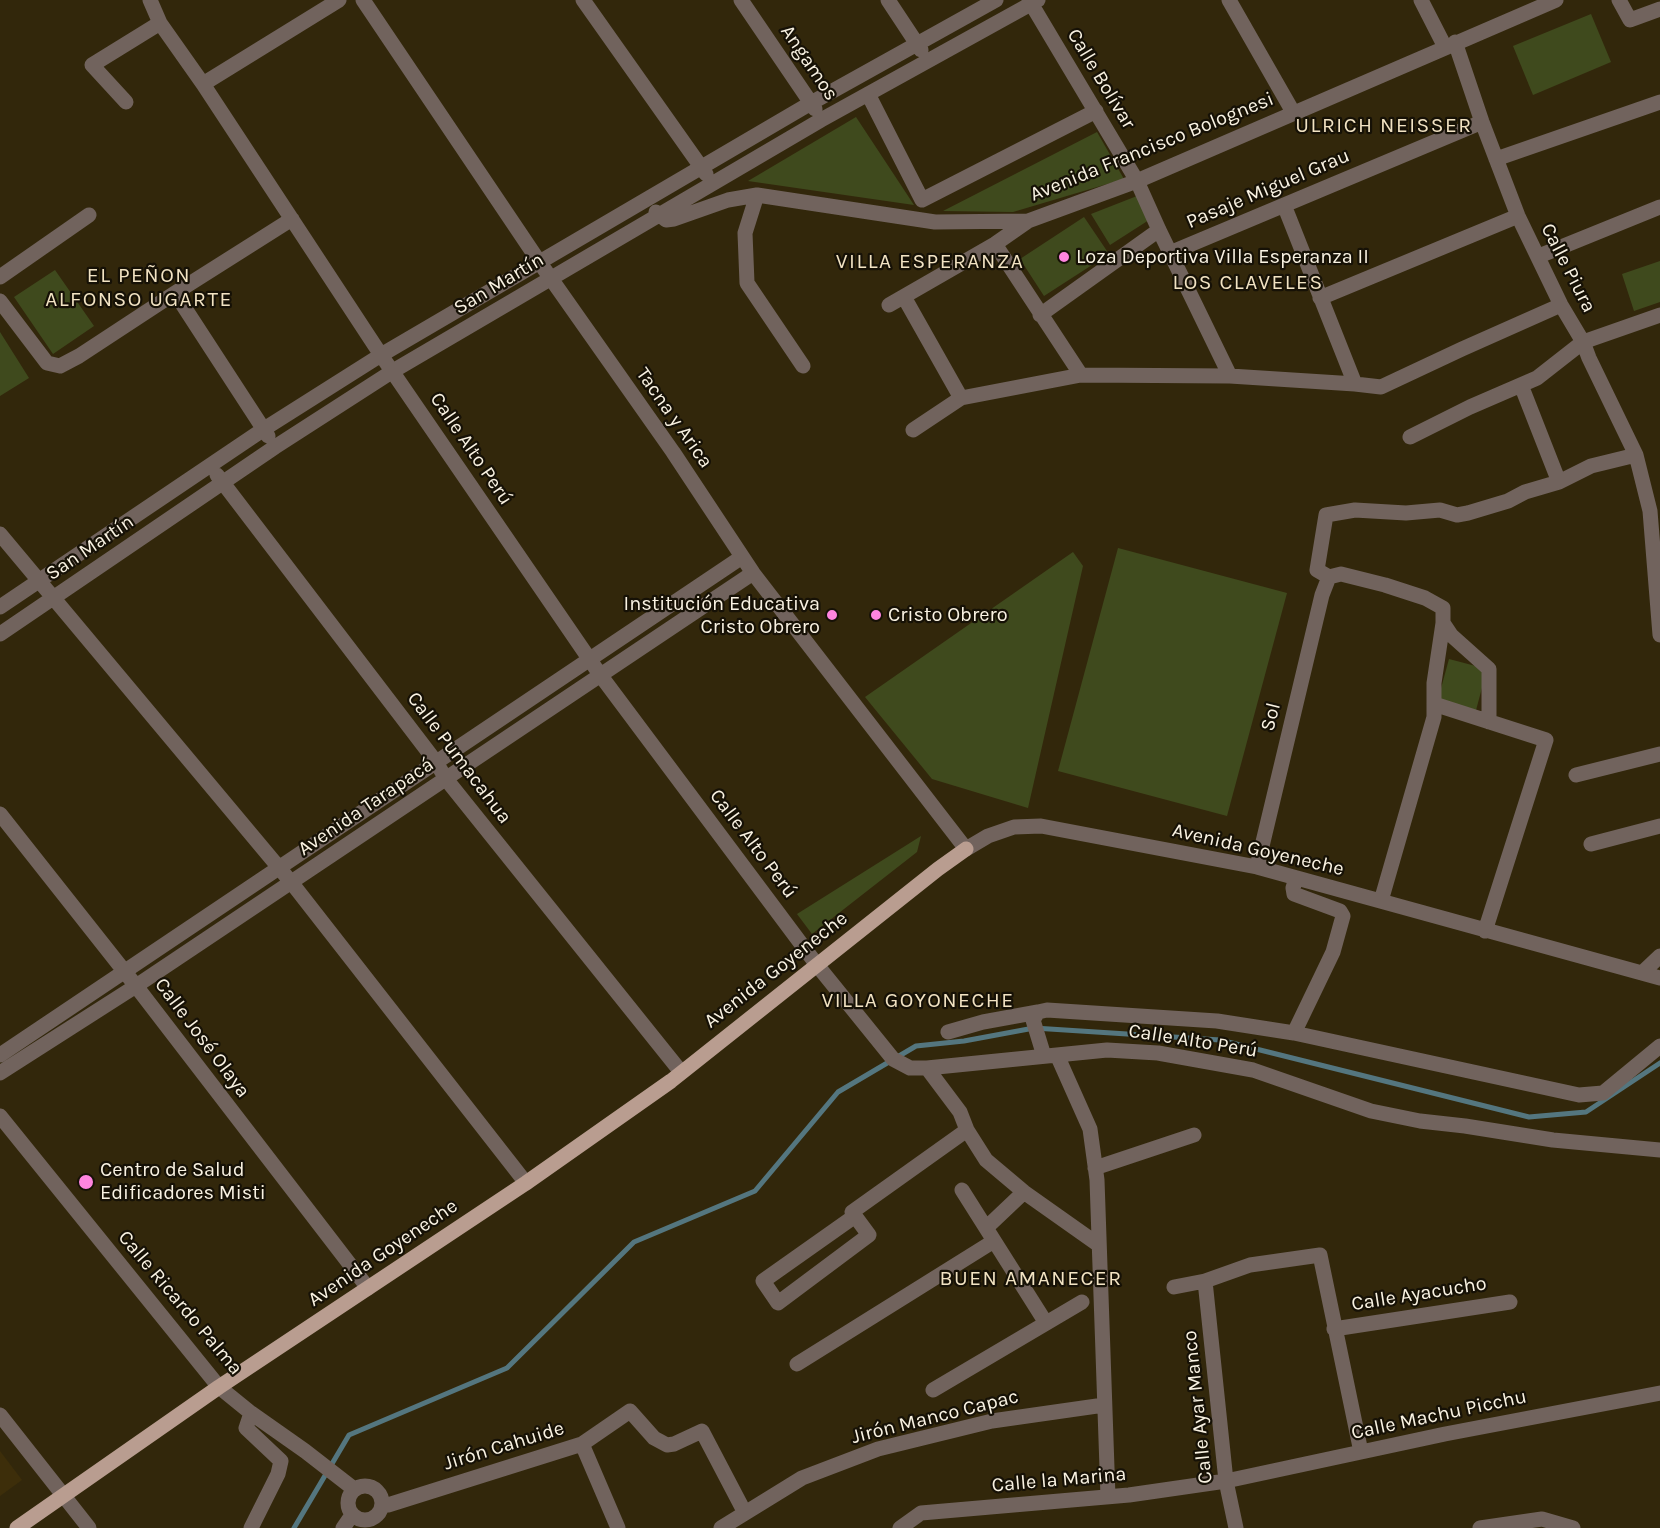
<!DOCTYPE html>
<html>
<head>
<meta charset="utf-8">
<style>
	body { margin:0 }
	canvas { display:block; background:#32270b }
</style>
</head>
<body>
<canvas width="1660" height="1528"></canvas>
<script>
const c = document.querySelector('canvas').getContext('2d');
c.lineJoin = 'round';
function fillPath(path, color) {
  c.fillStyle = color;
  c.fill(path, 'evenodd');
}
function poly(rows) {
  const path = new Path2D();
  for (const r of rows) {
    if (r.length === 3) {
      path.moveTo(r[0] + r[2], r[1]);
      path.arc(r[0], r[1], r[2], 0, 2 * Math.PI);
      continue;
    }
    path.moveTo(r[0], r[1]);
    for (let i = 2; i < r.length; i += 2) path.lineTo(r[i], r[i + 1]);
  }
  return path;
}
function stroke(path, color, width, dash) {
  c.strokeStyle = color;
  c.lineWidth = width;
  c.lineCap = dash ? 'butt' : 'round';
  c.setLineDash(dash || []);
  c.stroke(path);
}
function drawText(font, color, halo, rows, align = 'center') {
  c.font = font + ' Karla,sans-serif';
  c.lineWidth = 4.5;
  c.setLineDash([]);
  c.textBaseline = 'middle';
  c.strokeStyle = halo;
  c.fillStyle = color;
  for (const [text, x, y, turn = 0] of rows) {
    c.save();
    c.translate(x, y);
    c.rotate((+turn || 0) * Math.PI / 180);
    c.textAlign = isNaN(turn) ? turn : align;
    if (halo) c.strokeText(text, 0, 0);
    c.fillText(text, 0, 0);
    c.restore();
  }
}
fillPath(poly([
	[0,1451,22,1480,0,1496]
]), '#3d2e0a');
fillPath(poly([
	[1591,14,1611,62,1533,95,1513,46],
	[856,117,914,205,748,181],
	[1097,132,1124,179,1013,212,943,211],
	[1137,196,1149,220,1110,245,1091,214],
	[1084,217,1109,254,1044,296,1020,259],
	[1660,261,1660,302,1634,311,1622,274],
	[55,270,94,326,53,354,14,297],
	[0,332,29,378,0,396],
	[1118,548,1287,593,1227,816,1058,771],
	[1073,552,1083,566,1028,808,932,779,865,697],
	[1449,659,1487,669,1475,714,1437,703],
	[921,836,917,852,812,934,797,914]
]), '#3f4a1d');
stroke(poly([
	[294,1528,349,1435,507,1368,634,1242,755,1191,838,1092,916,1046,964,1041,1034,1028,1220,1040,1529,1117,1586,1112,1660,1063]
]), '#54767f', 5);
stroke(poly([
	[150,0,160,23,203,84,381,355,601,676,817,965,893,1059,910,1068,927,1068,1107,1050,1158,1053,1253,1070,1371,1111,1420,1121,1465,1126,1553,1140,1660,1150],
	[363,0,540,263,673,452,753,573,966,849,988,836,1014,827,1041,826,1257,867,1660,978],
	[583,0,706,174],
	[741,0,815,109],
	[888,0,921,50],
	[1029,0,1137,181,1159,230,1230,376],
	[1229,0,1293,112],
	[1421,0,1445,47],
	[1619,0,1630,20,1660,9],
	[1455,42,1482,122,1518,216,1561,305,1583,342,1589,358,1636,455,1650,511,1660,635],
	[203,84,339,0],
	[868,94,922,200,1096,111],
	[126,102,92,65,160,23],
	[1496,159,1660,102],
	[757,195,745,233,747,283,803,366],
	[1284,205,1355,384],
	[656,212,666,220,674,219,728,200,757,195,935,222,1028,221,1137,181,1556,0],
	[995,244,1081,375],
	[1170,253,1482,122],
	[1539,256,1660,207],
	[0,277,89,215],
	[175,293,268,436],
	[904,297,961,398],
	[1320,298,1518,216],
	[0,301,47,363,60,366,79,356,175,293,292,219],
	[889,305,995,244,1028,221],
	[1040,315,1159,230],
	[1521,385,1559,482],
	[913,430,961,398,1081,375,1230,376,1355,384,1381,387,1462,349,1561,305],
	[1410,437,1470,407,1537,378,1583,342,1660,315],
	[217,475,436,762,446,779,681,1072],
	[0,534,291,882,526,1183],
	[0,607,264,429,381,355,811,103,996,0],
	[1443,623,1451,635,1489,669,1489,722],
	[0,634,275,447,393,371,821,120,1038,0],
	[1434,704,1546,740,1485,931],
	[1576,775,1660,754],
	[0,814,136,986,368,1288],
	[1591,844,1660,826],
	[1257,867,1322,595,1329,577],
	[1381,901,1434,717,1434,683,1443,623,1443,608,1425,598,1385,585,1341,574,1329,577,1317,570,1326,515,1355,510,1406,513,1440,510,1457,515,1468,513,1508,501,1525,492,1559,482,1591,466,1636,455],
	[1642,973,1660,956],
	[948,1032,983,1022,1038,1012],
	[1294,1033,1333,952,1343,916,1340,911,1294,894,1293,888,1296,878],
	[0,1055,742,557],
	[1057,1055,1090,1129,1097,1180,1108,1497],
	[1044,1056,1033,1020,1038,1012,1047,1010,1217,1021,1294,1033,1579,1095,1603,1093,1660,1046],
	[927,1068,960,1112,967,1130,986,1160,1024,1192,1099,1245],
	[0,1073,136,986,753,573],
	[0,1116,219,1387,251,1413,305,1451,354,1489],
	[1095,1168,1194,1135],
	[962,1190,1046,1323],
	[855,1216,763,1281,778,1303,869,1235,852,1212,967,1130],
	[986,1228,1024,1192],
	[1205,1281,1226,1481,1236,1528],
	[1174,1287,1205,1281,1250,1265,1320,1255,1361,1452],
	[1334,1329,1510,1302],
	[797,1364,994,1241],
	[933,1390,1082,1302],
	[251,1413,246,1428,281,1461,278,1474,251,1528],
	[0,1415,89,1528],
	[582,1444,618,1528],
	[365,1503,17],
	[382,1504,388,1505,582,1444,630,1411,654,1438,667,1445,674,1444,702,1431,745,1513],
	[343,1528,352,1515],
	[721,1528,802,1478,878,1449,992,1421,1104,1405],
	[900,1528,921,1513,1129,1495,1226,1481,1445,1434,1660,1393],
	[1480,1528,1542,1519,1573,1528]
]), '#71635d', 15);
stroke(poly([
	[17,1528,219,1387,526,1183,671,1081,938,869,966,849]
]), '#b99d90', 15);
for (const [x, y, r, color] of [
	[1064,257,6,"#ff85df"],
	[832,615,6,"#ff85df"],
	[876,615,6,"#ff85df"],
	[86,1182,8,"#ff85df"]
]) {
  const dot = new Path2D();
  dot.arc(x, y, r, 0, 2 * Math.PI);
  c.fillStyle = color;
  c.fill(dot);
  stroke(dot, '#161106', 2);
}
drawText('20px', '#f9f2e2', '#161106', [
	["Angamos",809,63,56],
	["Calle Bolívar",1101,79,59],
	["Avenida Francisco Bolognesi",1152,147,-22],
	["Pasaje Miguel Grau",1268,189,-23],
	["Calle Piura",1568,268,63],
	["San Martín",499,284,-31],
	["Tacna y Arica",674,418,55],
	["Calle Alto Perú",471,449,56],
	["San Martín",90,548,-34],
	["Sol",1271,717,-76],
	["Calle Pumacahua",459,758,53],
	["Avenida Tarapacá",366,807,-34],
	["Calle Alto Perú",753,844,53],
	["Avenida Goyeneche",1258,850,13],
	["Avenida Goyeneche",776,970,-38],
	["Calle José Olaya",202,1038,53],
	["Calle Alto Perú",1193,1041,9],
	["Avenida Goyeneche",383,1253,-34],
	["Calle Ayacucho",1419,1294,-9],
	["Calle Ricardo Palma",180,1303,50],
	["Calle Ayar Manco",1198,1407,-96],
	["Calle Machu Picchu",1439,1415,-12],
	["Jirón Manco Capac",935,1417,-14],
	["Jirón Cahuide",504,1446,-17],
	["Calle la Marina",1059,1480,-5]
]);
drawText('20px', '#f9f2e2', '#161106', [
	["Loza Deportiva Villa Esperanza II",1076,257],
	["Institución Educativa",820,604,"right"],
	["Cristo Obrero",820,627,"right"],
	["Cristo Obrero",888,615],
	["Centro de Salud",100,1170],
	["Edificadores Misti",100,1193]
], 'left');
c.letterSpacing = '1.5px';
drawText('21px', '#f2e3c3', '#161106', [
	["ULRICH NEISSER",1384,126],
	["VILLA ESPERANZA",930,262],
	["EL PEÑON",139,276],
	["ALFONSO UGARTE",139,300],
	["LOS CLAVELES",1248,283],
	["VILLA GOYONECHE",918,1001],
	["BUEN AMANECER",1031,1279]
]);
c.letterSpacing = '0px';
</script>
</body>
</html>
